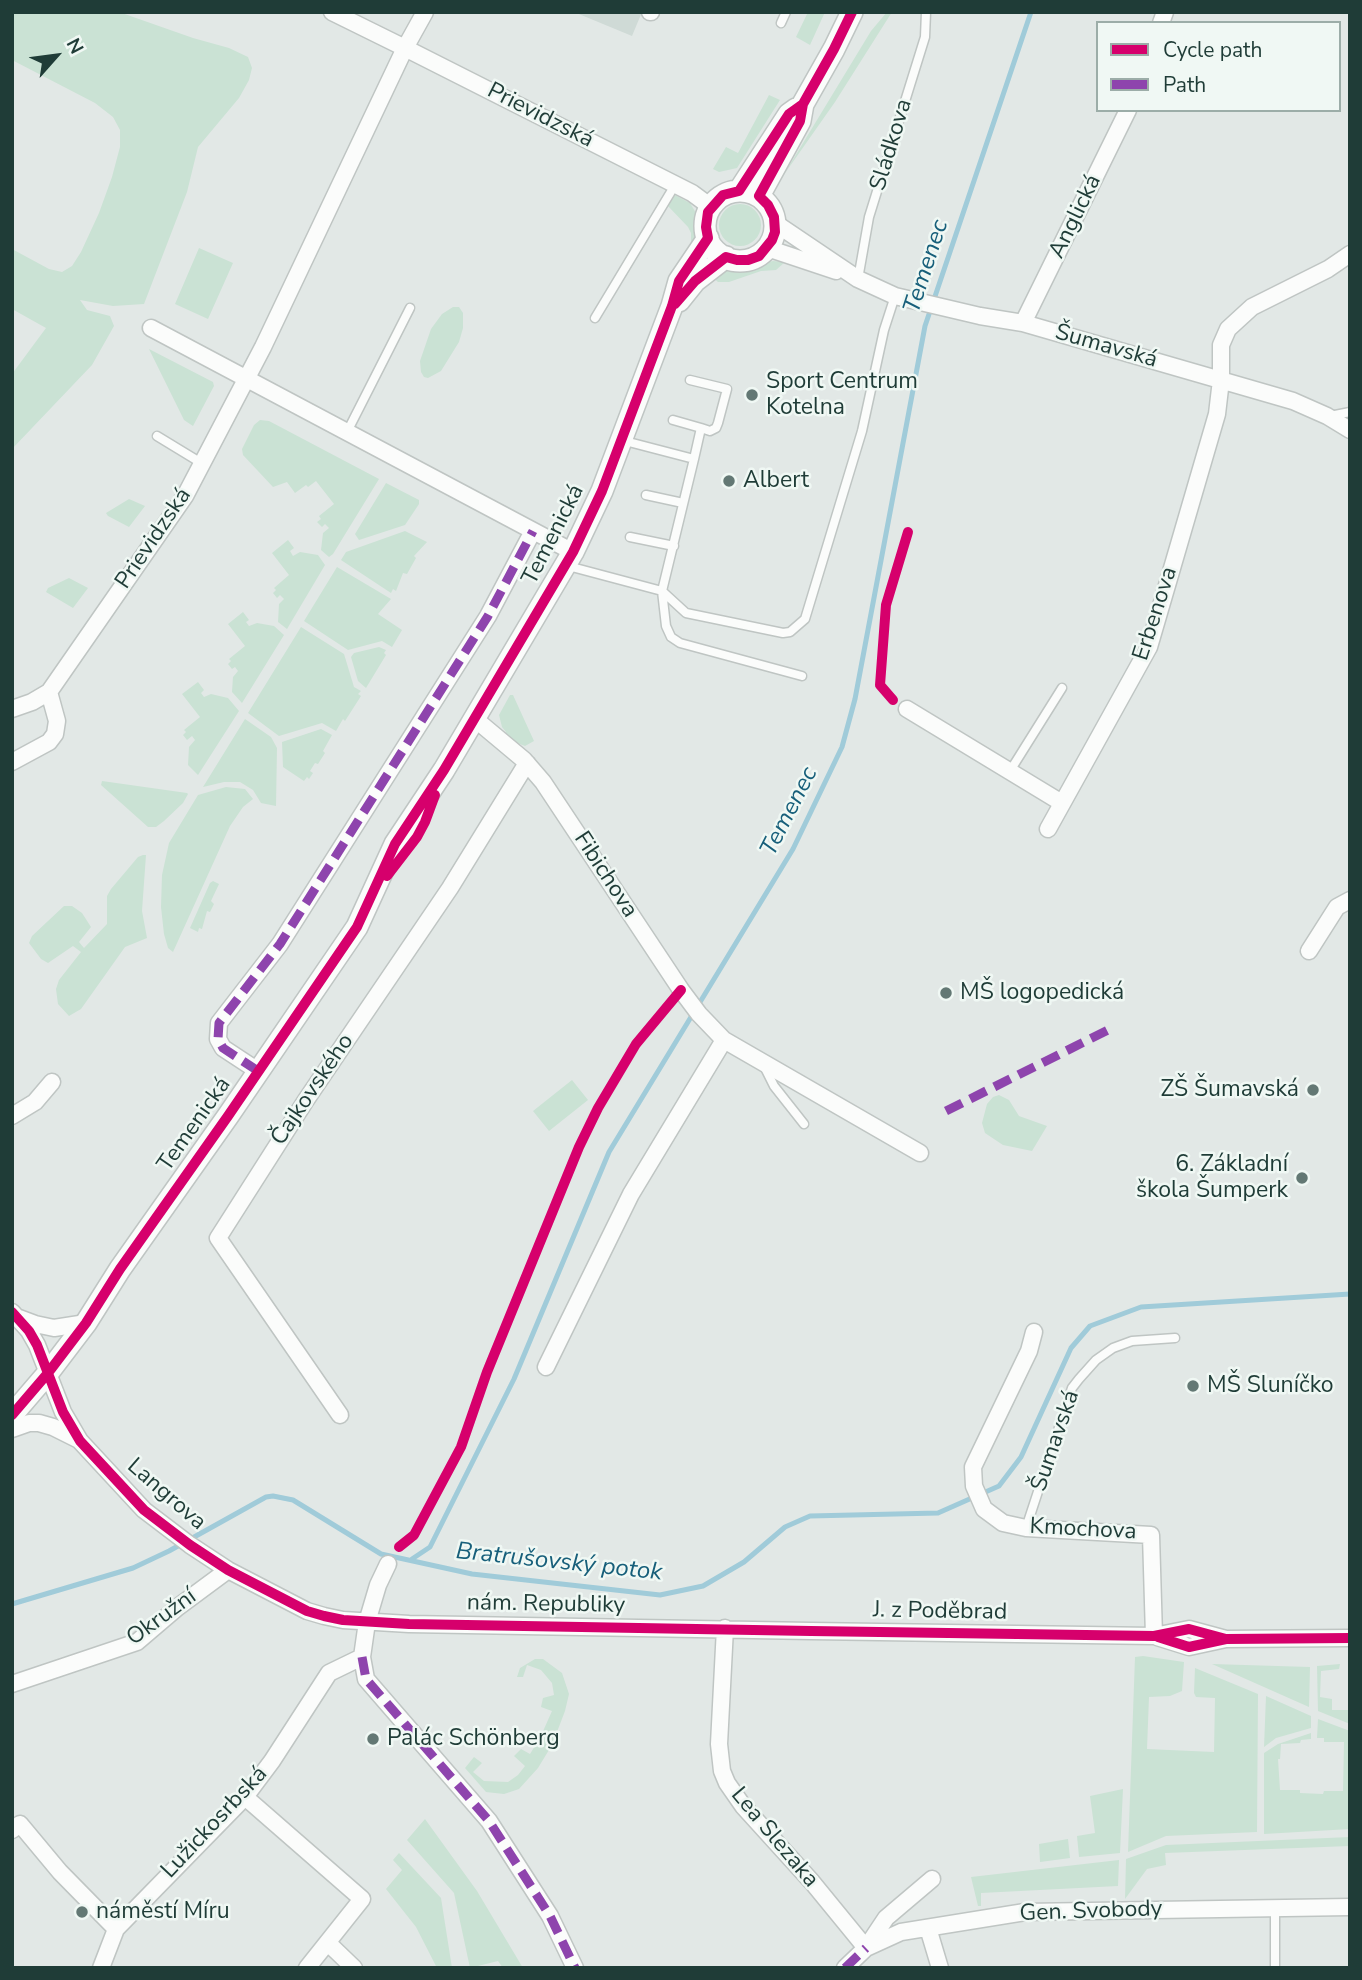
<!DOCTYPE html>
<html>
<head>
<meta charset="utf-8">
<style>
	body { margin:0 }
	#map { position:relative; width:1362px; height:1980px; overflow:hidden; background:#e2e8e6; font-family:"Nunito Sans",sans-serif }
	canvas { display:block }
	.frame { position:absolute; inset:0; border:14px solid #1f3c37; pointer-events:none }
	.legend { position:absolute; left:1096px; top:21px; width:245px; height:91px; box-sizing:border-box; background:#f0f8f4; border:2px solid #9cada8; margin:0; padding:9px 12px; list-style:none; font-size:21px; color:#1f3c37 }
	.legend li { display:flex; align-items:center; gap:14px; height:35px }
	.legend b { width:35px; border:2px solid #9cada8 }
	.north { position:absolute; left:21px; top:21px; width:70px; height:70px; -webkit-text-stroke:5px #f0f8f4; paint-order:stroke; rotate:62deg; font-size:19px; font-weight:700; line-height:28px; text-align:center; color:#1f3c37 }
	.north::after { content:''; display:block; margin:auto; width:24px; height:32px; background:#1f3c37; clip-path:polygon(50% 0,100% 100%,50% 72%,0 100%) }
</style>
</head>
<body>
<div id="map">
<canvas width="1362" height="1980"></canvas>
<div class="frame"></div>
<ul class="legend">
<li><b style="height:9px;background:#d6006c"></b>Cycle path</li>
<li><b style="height:9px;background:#8e44ad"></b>Path</li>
</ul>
<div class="north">N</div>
</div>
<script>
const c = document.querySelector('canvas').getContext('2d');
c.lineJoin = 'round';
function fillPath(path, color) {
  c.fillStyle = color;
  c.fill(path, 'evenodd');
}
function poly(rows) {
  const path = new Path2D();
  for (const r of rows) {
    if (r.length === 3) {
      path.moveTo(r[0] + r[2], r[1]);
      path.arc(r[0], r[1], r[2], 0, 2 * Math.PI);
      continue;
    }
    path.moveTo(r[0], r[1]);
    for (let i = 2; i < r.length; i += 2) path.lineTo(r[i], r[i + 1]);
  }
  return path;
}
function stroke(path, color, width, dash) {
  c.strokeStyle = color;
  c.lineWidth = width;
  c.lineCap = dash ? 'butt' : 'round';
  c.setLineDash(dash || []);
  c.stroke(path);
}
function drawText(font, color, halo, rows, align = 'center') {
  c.font = font + ' "Nunito Sans",sans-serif';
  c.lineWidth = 5;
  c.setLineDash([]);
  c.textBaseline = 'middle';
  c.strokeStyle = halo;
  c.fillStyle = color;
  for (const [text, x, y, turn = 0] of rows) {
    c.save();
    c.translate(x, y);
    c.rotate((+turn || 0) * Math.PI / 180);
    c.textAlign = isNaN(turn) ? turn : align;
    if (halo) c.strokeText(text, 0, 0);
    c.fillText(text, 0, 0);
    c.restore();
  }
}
fillPath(poly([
	[574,12,642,12,632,36]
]), '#cfdad6');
fillPath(poly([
	[12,12,119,12,193,38,229,48,248,57,252,68,249,80,239,98,198,147,187,192,144,304,113,306,80,300,87,310,110,316,114,326,92,365,12,449,12,374,46,328,12,309,12,249,49,269,62,272,72,266,81,252,99,213,112,177,120,147,120,130,113,117,95,103,12,60],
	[808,12,825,12,810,45,796,37],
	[887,12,892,12,835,102,783,176,871,31],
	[769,95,780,100,737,168,719,172,713,169,726,147,738,153],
	[673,194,690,203,696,213,697,232,691,245,691,233,688,227,667,205],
	[740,225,21],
	[199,248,233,263,208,319,175,304],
	[773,261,785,262,776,270,761,271,729,282,718,282,711,276,727,268,744,268],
	[453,307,459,307,463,313,463,328,459,342,441,371,428,378,424,377,421,372,420,361,431,329,442,314],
	[149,349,213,382,214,386,193,426,184,420],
	[260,420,269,421,379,479,333,554,329,557,321,550,323,533,329,528,325,524,322,527,317,522,321,519,319,516,334,504,316,481,308,487,306,485,295,493,287,482,273,487,243,455,242,449,254,425],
	[386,483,419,500,419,504,405,525,359,540,355,534],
	[129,499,145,506,129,527,108,516,106,513],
	[405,531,427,542,414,556,416,558,407,574,403,573,396,591,393,589,391,593,341,560,346,552],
	[288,540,294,548,290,551,293,556,300,552,318,555,325,565,287,629,278,622,279,604,284,599,280,595,277,598,273,593,276,590,274,588,289,575,272,553],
	[337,567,391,599,378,614,402,630,392,647,382,641,348,650,304,621],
	[69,578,88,588,73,608,46,592,48,588],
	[243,612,249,620,246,622,249,626,257,623,274,626,284,635,242,703,232,692,233,677,238,671,235,667,232,669,228,664,231,661,229,659,245,646,228,624],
	[301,627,344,654,354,687,361,691,358,694,361,696,345,721,343,719,336,731,322,723,279,736,248,713],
	[379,647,386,650,384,653,386,655,366,688,358,681,351,657,354,653],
	[198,682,204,690,201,693,204,697,211,694,228,698,239,711,198,775,188,765,189,747,195,740,192,736,187,740,183,735,186,732,184,730,200,717,182,694],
	[510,695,513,695,534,741,525,746,504,738,506,732,502,727,499,715],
	[245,719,271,737,277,748,276,806,261,803,253,790,240,782,224,782,203,787],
	[321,729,332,735,323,751,325,753,318,764,315,763,310,771,313,773,309,779,307,777,304,781,283,767,282,742],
	[102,781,187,793,188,794,183,803,164,821,156,827,148,827,101,785],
	[226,787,245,789,253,799,243,807,230,826,173,952,168,948,164,934,161,907,162,875,169,843,198,795],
	[143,855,146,855,142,911,147,938,125,947,81,1009,69,1016,58,1004,56,989,59,980,81,952,73,946,48,963,41,959,29,943,32,936,64,906,72,906,82,913,91,927,79,942,84,948,107,924,107,896,111,889,138,857],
	[213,881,219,884,211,901,214,904,210,912,207,911,202,929,199,928,198,932,190,928,210,883],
	[572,1080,588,1100,549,1131,533,1111],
	[999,1095,1009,1100,1019,1116,1047,1126,1032,1151,1003,1145,985,1133,982,1123,987,1104,993,1097],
	[1143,1656,1184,1662,1182,1691,1170,1696,1149,1697,1147,1749,1214,1752,1215,1698,1196,1697,1194,1693,1195,1668,1258,1694,1257,1832,1166,1836,1128,1852,1135,1657],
	[535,1659,543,1659,562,1673,569,1694,565,1711,552,1745,538,1768,519,1789,504,1794,486,1792,465,1768,474,1757,482,1763,473,1772,484,1781,508,1782,518,1775,525,1766,514,1756,521,1749,530,1754,540,1738,552,1711,541,1707,543,1698,554,1695,552,1683,541,1670,527,1665,523,1677,517,1677,520,1668],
	[1212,1664,1310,1667,1309,1707],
	[1340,1664,1339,1669,1321,1671,1320,1697,1332,1699,1332,1710,1350,1710,1350,1724,1318,1711,1317,1666],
	[1266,1696,1311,1716,1311,1728,1276,1738,1264,1747],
	[1318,1719,1350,1731,1350,1829,1264,1834,1264,1753,1278,1744,1311,1733,1311,1739,1301,1740,1300,1743,1281,1744,1280,1759,1278,1759,1280,1790,1300,1790,1300,1793,1323,1794,1324,1791,1343,1791,1344,1742,1324,1742,1324,1738,1317,1738],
	[1123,1789,1120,1853,1079,1857,1077,1836,1095,1833,1090,1796],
	[425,1819,477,1891,523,1968,503,1968,498,1961,470,1968,454,1893,407,1840],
	[1350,1837,1350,1846,1165,1853,1166,1865,1147,1869,1125,1899,1126,1859,1166,1845],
	[1068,1839,1070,1858,1040,1862,1039,1844],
	[399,1853,441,1898,452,1968,437,1968,416,1927,386,1889,402,1870,393,1860],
	[1119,1860,1118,1886,981,1893,981,1906,978,1906,971,1877]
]), '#cae2d4');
stroke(poly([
	[412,1559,430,1547,514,1379,609,1152,793,849,842,747,855,699,925,326,1031,12],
	[12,1604,133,1568,169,1551,266,1497,273,1496,293,1500,381,1554,472,1574,660,1595,703,1586,744,1562,785,1527,810,1516,938,1513,999,1486,1021,1457,1071,1348,1090,1326,1141,1307,1350,1294]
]), '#a0cbd9', 5);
const service = poly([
	[781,23,786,12],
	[858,279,869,217,925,37,926,12],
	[595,318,675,185],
	[690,380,727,389,718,423,716,428,710,431,701,428,694,459],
	[1330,416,1350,412],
	[673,420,701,428],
	[347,432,410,308],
	[157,436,203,464],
	[646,495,683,503],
	[630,537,674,546],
	[568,566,662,591,694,459,621,440],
	[662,591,686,613,783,633,790,632,805,619,862,431,884,330,895,296],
	[662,591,666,626,671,637,680,643,802,676],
	[1010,771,1062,688],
	[764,1066,774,1086,804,1124],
	[1026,1528,1072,1388,1079,1379,1096,1360,1113,1348,1132,1341,1175,1338],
	[1275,1908,1275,1968]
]);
const minor = poly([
	[332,12,405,48,425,12],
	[650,12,651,12],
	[1161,23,1165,12],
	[775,223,858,279,895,296,980,316,1023,323,1293,401,1327,416,1350,430],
	[767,248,836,271],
	[1023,323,1128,110],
	[151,328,573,552],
	[12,709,32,702,49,692,185,496,263,347,405,48,692,193,711,207],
	[907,709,1062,803],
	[475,719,524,760,543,782,681,990,699,1014,724,1040,631,1194,546,1367],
	[12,762,49,742,55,734,57,721,49,692],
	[1048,829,1149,647,1217,414,1221,380,1221,345,1228,329,1252,307,1328,269,1350,254],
	[1309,951,1337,907,1350,900],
	[724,1040,920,1153],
	[258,1071,223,1048,218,1039,219,1023,280,944,488,616,533,531],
	[12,1116,35,1102,52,1082],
	[12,1312,29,1331,37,1345,63,1412,80,1441,144,1510,190,1545,228,1570,307,1611,324,1616,343,1620,409,1624,811,1631,1154,1636,1189,1629,1226,1639],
	[19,1318,35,1324,54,1328,86,1323],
	[1034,1332,1029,1351,973,1467,974,1486,984,1509,1003,1523,1026,1528,1151,1535,1154,1636],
	[340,1415,218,1238,306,1100,450,888,527,763],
	[12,1429,29,1423,39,1423,53,1427,79,1440],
	[388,1564,378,1585,367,1622,362,1657,366,1679,489,1821,550,1916,575,1968],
	[725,1628,719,1744,722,1771,727,1783,743,1806,812,1882,866,1948],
	[1157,1637,1189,1647,1226,1639,1350,1638],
	[12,1684,137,1642,178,1607,228,1570],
	[245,1797,362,1899,307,1968],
	[12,1830,20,1824,60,1872,116,1929],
	[928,1928,940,1968],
	[328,1943,354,1968],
	[866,1948,886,1918,932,1879],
	[101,1968,116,1929,245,1797,272,1761,329,1673,362,1657],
	[845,1968,866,1948,901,1932,1025,1912,1350,1907]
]);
const tertiary = poly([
	[739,191,789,114,796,109],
	[740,226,35],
	[759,196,800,121,803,104,834,49,852,12],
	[679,301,695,281,726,257],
	[12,1415,48,1373,86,1323,120,1269,228,1116,357,927,395,844,444,770,573,552,602,491,672,306,679,281,708,238]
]);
stroke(service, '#bfc5c3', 11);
stroke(minor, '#bfc5c3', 19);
stroke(tertiary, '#bfc5c3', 24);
stroke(service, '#fbfcfb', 8);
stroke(minor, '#fbfcfb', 16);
stroke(tertiary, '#fbfcfb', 21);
stroke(poly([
	[258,1071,223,1048,218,1039,219,1023,280,944,488,616,533,531],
	[946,1111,1114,1027],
	[362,1657,366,1679,489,1821,550,1916,575,1968],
	[845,1968,866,1948]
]), '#8e44ad', 9, [18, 9]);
stroke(poly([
	[675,304,695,281,726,257,737,260,748,260,759,256,772,240,775,232,774,217,768,205,759,196,800,121,803,104,834,49,852,12],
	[893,700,880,685,886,605,908,532],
	[387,876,417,837,425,822,435,795],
	[12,1312,29,1331,37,1345,63,1412,80,1441,144,1510,190,1545,228,1570,307,1611,324,1616,343,1620,409,1624,811,1631,1154,1636,1189,1629,1226,1639],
	[12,1415,48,1373,86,1323,120,1269,228,1116,357,927,395,844,444,770,573,552,602,491,672,306,679,281,708,238,706,227,708,212,723,195,739,191,789,114,803,104],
	[399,1547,414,1535,461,1447,487,1372,579,1147,598,1108,636,1044,681,990],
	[1158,1637,1189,1647,1226,1639,1350,1638]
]), '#d6006c', 10);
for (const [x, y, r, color] of [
	[752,395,7,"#637874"],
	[729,481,7,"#637874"],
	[946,993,7,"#637874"],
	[1313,1090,7,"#637874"],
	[1302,1178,7,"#637874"],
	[1193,1386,7,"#637874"],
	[373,1739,7,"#637874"],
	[82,1912,7,"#637874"]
]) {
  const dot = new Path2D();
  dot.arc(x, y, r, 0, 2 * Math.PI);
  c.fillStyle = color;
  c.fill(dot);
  stroke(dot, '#f0f8f4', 2.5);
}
drawText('23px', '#1f3c37', '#f0f8f4', [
	["Prievidzská",540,116,27],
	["Sládkova",892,145,-73],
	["Anglická",1076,217,-64],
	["Šumavská",1106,347,16],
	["Temenická",554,535,-63],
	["Prievidzská",154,539,-56],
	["Erbenova",1156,614,-72],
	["Fibichova",605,875,57],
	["Čajkovského",313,1090,-56],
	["Temenická",195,1125,-55],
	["Šumavská",1056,1441,-71],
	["Langrova",166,1495,41],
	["Kmochova",1083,1530,3],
	["nám. Republiky",546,1605,1],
	["J. z Poděbrad",940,1612,1],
	["Okružní",162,1618,-36],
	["Lužickosrbská",215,1823,-47],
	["Lea Slezaka",774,1838,50],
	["Gen. Svobody",1091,1912,-2]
]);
drawText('23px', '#1f3c37', '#f0f8f4', [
	["Sport Centrum",766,382],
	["Kotelna",766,408],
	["Albert",743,481],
	["MŠ logopedická",960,993],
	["ZŠ Šumavská",1299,1090,"right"],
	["6. Základní",1288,1165,"right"],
	["škola Šumperk",1288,1191,"right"],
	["MŠ Sluníčko",1207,1386],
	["Palác Schönberg",387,1739],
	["náměstí Míru",96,1912]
], 'left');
drawText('italic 24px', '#175f7a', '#f0f8f4', [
	["Temenec",927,267,-72],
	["Temenec",790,812,-63],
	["Bratrušovský potok",559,1563,6]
]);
</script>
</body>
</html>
